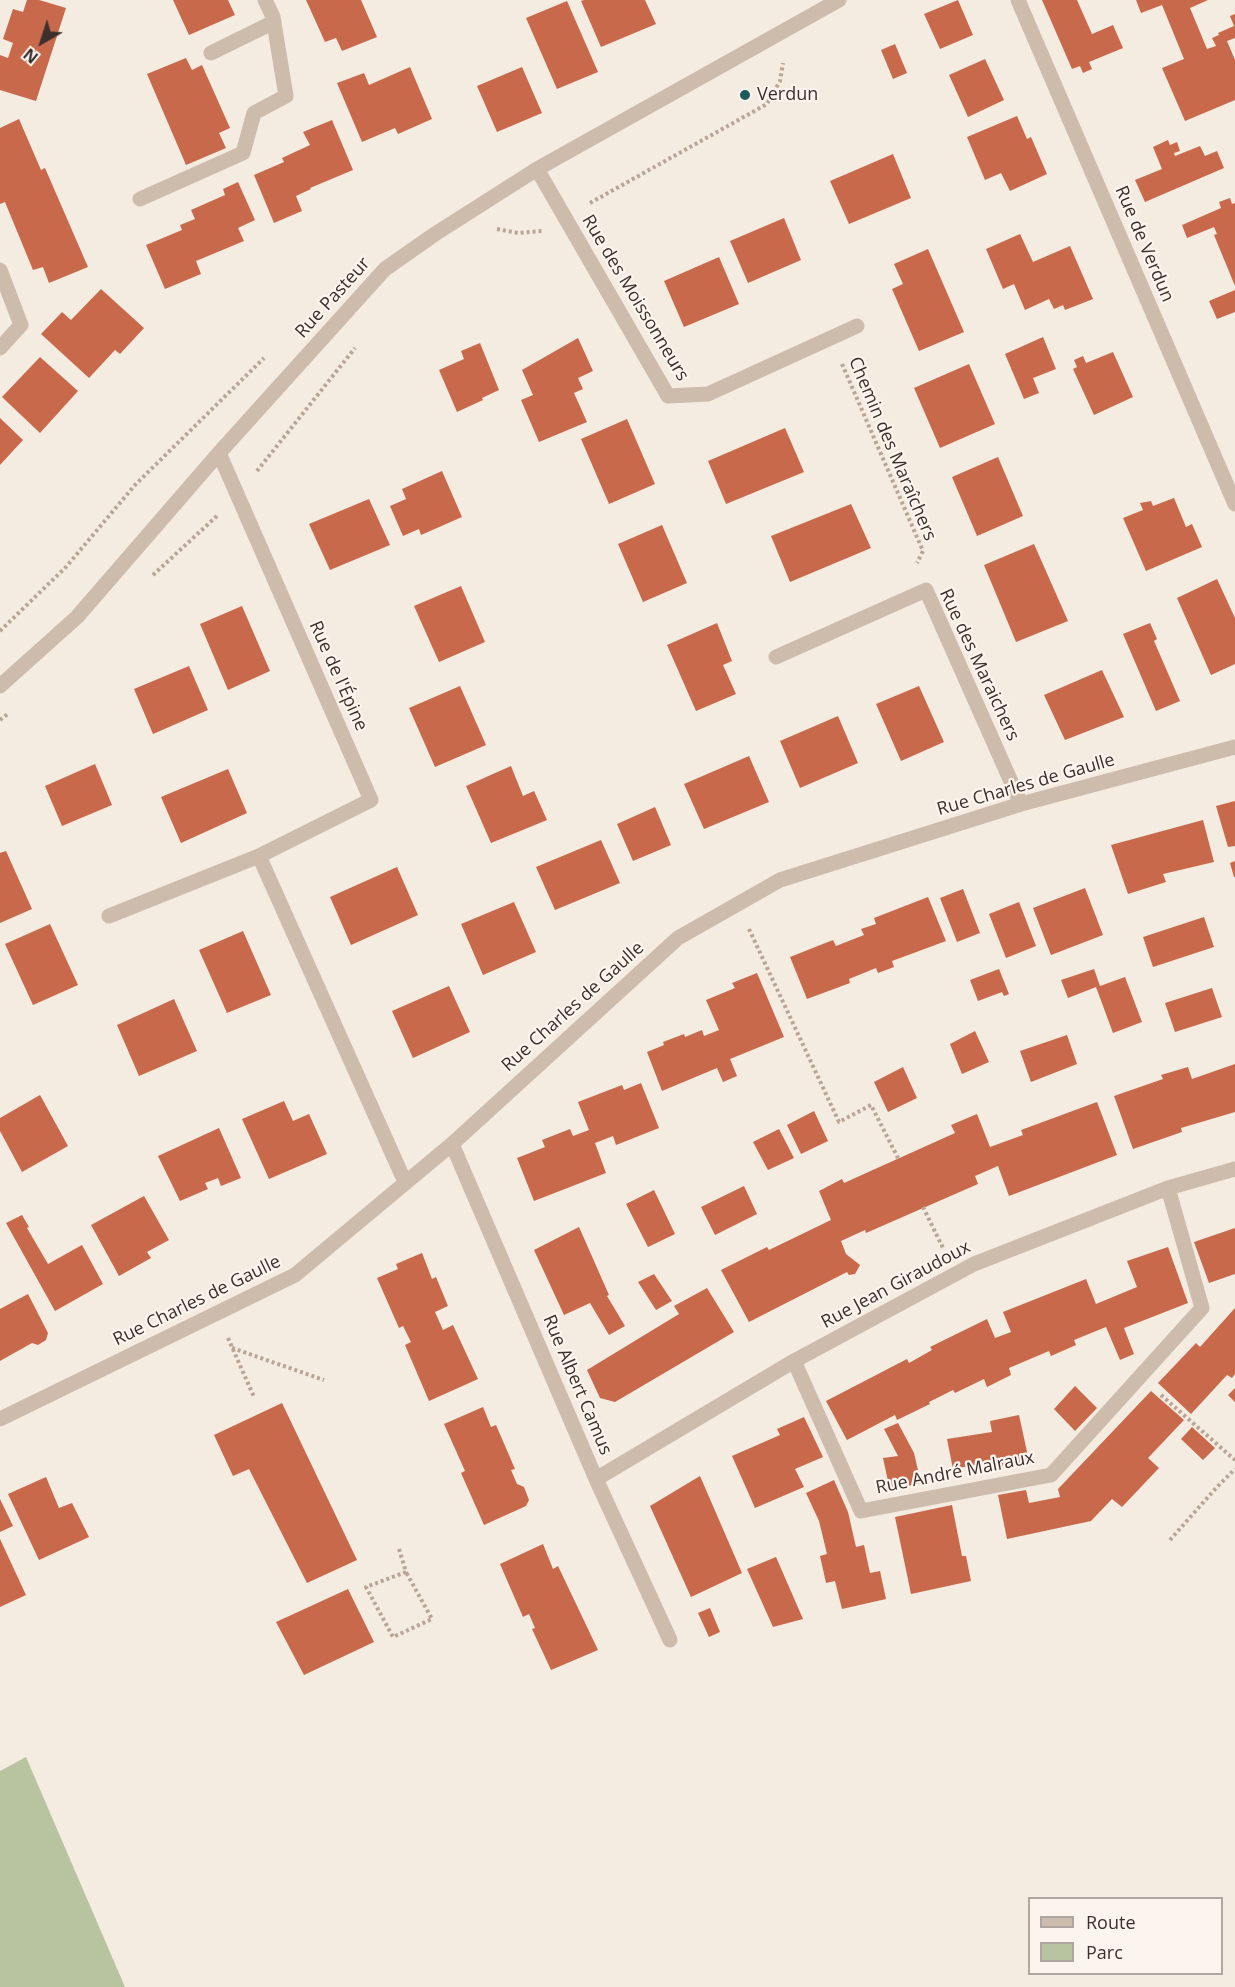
<!DOCTYPE html>
<html>
<head>
<meta charset="utf-8">
<style>
	body { margin:0 }
	#map { position:relative; width:1235px; height:1987px; overflow:hidden; background:#f4ebe1; font-family:"Open Sans",sans-serif }
	canvas { display:block }
	.legend { position:absolute; left:1028px; top:1897px; width:195px; height:78px; box-sizing:border-box; background:#fbf5ee; border:2px solid #aea6a0; margin:0; padding:8px 10px; list-style:none; font-size:18px; color:#3b302b }
	.legend li { display:flex; align-items:center; gap:12px; height:30px }
	.legend b { width:30px; border:2px solid #aea6a0 }
	.north { position:absolute; left:12px; top:12px; width:60px; height:60px; -webkit-text-stroke:4px #fbf5ee; paint-order:stroke; rotate:219deg; font-size:16px; font-weight:700; line-height:24px; text-align:center; color:#3b302b }
	.north::after { content:''; display:block; margin:auto; width:21px; height:27px; background:#3b302b; clip-path:polygon(50% 0,100% 100%,50% 72%,0 100%) }
</style>
</head>
<body>
<div id="map">
<canvas width="1235" height="1987"></canvas>
<ul class="legend">
<li><b style="height:8px;background:#cdbbac"></b>Route</li>
<li><b style="height:16px;background:#b8c4a0"></b>Parc</li>
</ul>
<div class="north">N</div>
</div>
<script>
const c = document.querySelector('canvas').getContext('2d');
c.lineJoin = 'round';
function fillPath(path, color) {
  c.fillStyle = color;
  c.fill(path, 'evenodd');
}
function poly(rows) {
  const path = new Path2D();
  for (const r of rows) {
    path.moveTo(r[0], r[1]);
    for (let i = 2; i < r.length; i += 2) path.lineTo(r[i], r[i + 1]);
  }
  return path;
}
function stroke(path, color, width, dash) {
  c.strokeStyle = color;
  c.lineWidth = width;
  c.lineCap = dash ? 'butt' : 'round';
  c.setLineDash(dash || []);
  c.stroke(path);
}
function drawText(font, color, halo, rows, align = 'center') {
  c.font = font + ' "Open Sans",sans-serif';
  c.lineWidth = 4.5;
  c.setLineDash([]);
  c.textBaseline = 'middle';
  c.strokeStyle = halo;
  c.fillStyle = color;
  for (const [text, x, y, turn = 0] of rows) {
    c.save();
    c.translate(x, y);
    c.rotate((+turn || 0) * Math.PI / 180);
    c.textAlign = isNaN(turn) ? turn : align;
    if (halo) c.strokeText(text, 0, 0);
    c.fillText(text, 0, 0);
    c.restore();
  }
}
fillPath(poly([
	[26,1757,125,1987,0,1987,0,1771]
]), '#b8c4a0');
fillPath(poly([
	[27,0,39,0,66,8,36,101,0,90,0,55,8,58,13,43,3,39,13,9,23,12],
	[173,0,228,0,235,15,189,35],
	[306,0,361,0,377,37,342,51,336,38,325,42],
	[584,0,645,0,656,24,601,47,581,1],
	[958,0,973,35,940,49,924,14],
	[1042,0,1077,0,1092,34,1113,25,1123,48,1089,62,1092,69,1083,73,1080,66,1072,69],
	[1136,0,1208,0,1190,8,1207,49,1216,46,1212,38,1219,35,1218,33,1234,26,1230,16,1235,14,1235,38,1227,41,1235,60,1235,100,1185,121,1162,68,1184,59,1162,5,1141,13],
	[567,1,598,72,557,89,526,18],
	[895,44,907,73,893,79,881,50],
	[186,58,192,70,202,65,230,128,219,133,226,148,186,165,147,74],
	[985,59,1004,100,968,117,949,75],
	[410,67,432,119,398,134,395,128,362,142,337,83,364,73,369,85],
	[522,67,542,113,497,132,477,86],
	[1017,116,1027,139,1031,137,1047,174,1010,191,1001,173,985,180,967,137],
	[19,119,41,170,45,168,88,267,49,283,43,267,33,270,5,202,0,204,0,128],
	[332,120,353,170,310,188,311,189,296,196,302,211,274,223,254,175,284,162,282,158,310,145,303,132],
	[1168,140,1170,145,1177,142,1180,151,1174,153,1175,156,1200,146,1205,156,1217,151,1224,168,1145,202,1135,180,1162,169,1153,147],
	[893,154,911,198,849,224,830,181],
	[238,182,255,220,238,228,244,241,196,261,201,274,165,289,146,245,182,230,180,225,195,219,191,210,225,195,223,189],
	[1230,198,1232,204,1235,203,1235,286,1214,235,1217,234,1214,227,1187,238,1182,225,1221,208,1219,202],
	[784,218,801,260,748,283,730,241],
	[1020,234,1033,262,1070,246,1093,299,1065,310,1063,305,1054,309,1049,299,1025,310,1014,284,1003,289,986,249],
	[928,249,964,332,919,351,892,289,903,284,894,264],
	[719,257,739,304,684,327,664,281],
	[101,289,144,328,120,354,115,350,89,378,41,334,62,312,71,320],
	[1235,290,1235,312,1217,319,1209,301],
	[1043,337,1056,369,1033,378,1039,393,1024,399,1005,354],
	[578,338,593,371,578,378,583,389,574,393,587,422,539,442,521,400,533,395,522,370],
	[480,343,499,390,482,398,483,400,457,412,439,370,464,359,461,351],
	[1113,352,1133,397,1094,415,1073,369,1077,367,1074,360,1083,356,1086,363],
	[40,357,78,391,40,433,2,397],
	[969,364,995,424,940,448,914,388],
	[0,418,23,440,0,465],
	[627,419,655,484,609,504,581,439],
	[785,428,804,472,726,504,708,461],
	[998,457,1023,516,977,536,952,477],
	[442,471,462,517,421,535,419,529,403,536,390,506,406,499,402,489],
	[1174,498,1186,527,1192,524,1202,547,1146,571,1123,518,1143,510,1140,503,1151,501,1153,506],
	[369,499,390,545,330,570,309,524],
	[851,504,871,548,790,582,771,536],
	[662,525,687,583,643,602,618,544],
	[1034,544,1068,621,1016,642,984,565],
	[1217,579,1235,618,1235,664,1211,675,1177,598],
	[461,586,485,642,439,662,414,606],
	[242,606,270,671,228,690,200,624],
	[717,623,732,661,723,665,736,694,696,711,667,645],
	[1150,623,1157,639,1154,641,1180,701,1156,711,1123,634],
	[189,666,208,710,153,734,134,689],
	[1102,670,1124,717,1065,740,1044,695],
	[460,686,486,745,435,767,409,708],
	[919,686,944,742,901,761,876,704],
	[838,716,858,763,800,788,780,741],
	[749,756,769,802,704,829,684,784],
	[95,764,112,805,62,826,45,786],
	[511,766,523,796,534,791,547,820,491,843,466,786],
	[228,769,247,813,181,843,161,797],
	[1235,801,1235,846,1228,847,1216,806],
	[655,807,671,845,633,861,617,824],
	[1203,820,1214,862,1163,874,1166,882,1128,894,1111,845],
	[601,840,620,883,555,910,536,867],
	[6,851,32,909,0,923,0,853],
	[1235,861,1235,877,1234,877,1230,863],
	[397,867,418,915,351,945,330,897],
	[1085,888,1103,935,1051,955,1033,908],
	[963,889,980,933,957,942,940,898],
	[928,897,946,941,892,961,894,967,878,973,876,968,849,979,850,983,807,999,790,957,833,940,836,946,864,935,861,929,876,924,874,918],
	[514,902,536,952,483,975,461,924],
	[1019,902,1036,946,1006,958,989,914],
	[1204,917,1214,947,1153,967,1143,937],
	[50,924,78,985,33,1005,5,944],
	[243,931,271,995,227,1013,199,950],
	[999,969,1009,994,1004,996,1002,992,978,1001,970,980],
	[1094,969,1100,986,1125,977,1142,1022,1113,1033,1096,987,1068,998,1061,980],
	[757,973,784,1037,730,1059,737,1076,723,1082,717,1068,662,1091,647,1052,664,1045,663,1042,684,1034,685,1037,702,1030,704,1036,719,1030,706,1000,735,988,732,983],
	[449,986,470,1032,413,1058,392,1011],
	[1212,988,1222,1017,1175,1032,1165,1003],
	[174,999,197,1051,139,1076,117,1025],
	[975,1031,989,1062,962,1074,950,1044],
	[1067,1035,1077,1064,1031,1082,1020,1051],
	[1235,1064,1235,1112,1181,1128,1182,1132,1133,1149,1114,1096,1163,1079,1161,1075,1188,1067,1192,1079],
	[903,1067,917,1098,888,1112,874,1082],
	[641,1083,659,1128,616,1145,613,1136,595,1143,606,1173,534,1201,517,1158,545,1147,542,1140,570,1129,573,1136,589,1130,578,1102,622,1085,624,1090],
	[40,1095,68,1146,22,1172,0,1131,0,1118],
	[284,1101,293,1121,309,1114,327,1154,269,1179,242,1119],
	[1097,1102,1117,1155,1009,1196,998,1166,975,1176,978,1184,866,1233,865,1230,841,1241,846,1254,860,1265,855,1274,849,1275,847,1272,749,1322,721,1270,767,1247,769,1250,831,1220,819,1191,842,1179,844,1183,955,1133,951,1125,977,1114,990,1147,1023,1135,1021,1130],
	[814,1111,828,1141,801,1154,787,1125],
	[219,1128,241,1178,221,1186,218,1178,205,1183,208,1189,180,1201,158,1156],
	[779,1129,794,1158,768,1170,753,1142],
	[744,1186,757,1214,715,1235,701,1207],
	[654,1190,675,1234,648,1247,626,1204],
	[144,1196,169,1240,147,1252,151,1258,119,1276,91,1225],
	[22,1215,29,1227,27,1228,48,1264,82,1245,103,1284,55,1311,6,1223],
	[579,1227,609,1295,607,1296,625,1326,609,1335,590,1303,564,1315,534,1250],
	[1235,1228,1235,1274,1209,1283,1194,1242],
	[1168,1247,1188,1303,1124,1328,1134,1354,1120,1360,1106,1327,1074,1340,1076,1345,1051,1356,1049,1351,1009,1368,1011,1375,987,1387,984,1379,955,1393,953,1390,929,1402,930,1404,897,1420,895,1415,847,1440,826,1401,907,1359,909,1363,932,1350,930,1347,987,1319,995,1338,1011,1332,1003,1312,1086,1279,1096,1304,1137,1287,1127,1261],
	[422,1253,432,1279,436,1277,448,1306,435,1312,443,1330,453,1325,478,1379,429,1401,405,1345,411,1342,403,1326,399,1328,377,1278,398,1269,396,1264],
	[654,1274,672,1301,656,1310,638,1282],
	[707,1288,734,1332,615,1402,600,1398,587,1370,679,1314,674,1306],
	[28,1294,48,1333,46,1340,38,1345,32,1343,0,1361,0,1309],
	[1235,1308,1235,1374,1232,1378,1227,1375,1191,1414,1158,1383,1196,1343,1200,1347],
	[1075,1386,1097,1408,1075,1431,1054,1409],
	[1235,1388,1235,1402,1228,1395],
	[1151,1391,1184,1420,1148,1458,1159,1468,1122,1507,1112,1499,1091,1521,1007,1539,998,1495,1026,1490,1029,1503,1060,1497,1058,1489],
	[282,1403,357,1560,307,1583,249,1469,233,1476,214,1435],
	[483,1407,491,1427,496,1425,515,1469,511,1470,517,1484,524,1487,529,1500,526,1506,484,1525,461,1473,465,1471,444,1424],
	[1019,1415,1029,1461,999,1467,997,1461,953,1469,947,1439,992,1432,990,1421],
	[804,1417,823,1457,795,1469,804,1487,755,1508,732,1456,780,1435,777,1429],
	[898,1423,914,1453,921,1483,890,1490,883,1458,898,1456,884,1429],
	[1192,1427,1215,1448,1203,1460,1181,1439],
	[700,1476,742,1573,691,1597,650,1506],
	[46,1477,59,1508,72,1503,89,1537,39,1560,8,1494],
	[834,1480,848,1512,856,1547,864,1545,870,1573,880,1571,886,1599,842,1609,835,1581,826,1583,820,1556,827,1554,819,1521,806,1493],
	[0,1499,13,1526,0,1532],
	[952,1505,962,1556,966,1556,971,1581,911,1594,895,1517],
	[0,1539,26,1595,0,1607],
	[543,1544,553,1569,558,1566,598,1650,551,1670,532,1629,535,1628,529,1614,523,1617,500,1564],
	[776,1557,803,1619,773,1627,747,1569],
	[348,1589,374,1642,304,1675,276,1622],
	[710,1608,720,1632,709,1637,698,1613]
]), '#c8694b');
stroke(poly([
	[590,203,767,104,780,81,783,63],
	[497,229,518,233,543,231],
	[842,364,923,551,917,563],
	[257,471,355,348],
	[153,575,218,515],
	[0,631,66,567,135,485,264,358],
	[0,720,9,713],
	[749,929,839,1122,871,1105,898,1158],
	[923,1207,944,1250],
	[228,1338,254,1397],
	[232,1348,324,1380],
	[1161,1395,1235,1460],
	[1170,1540,1216,1488,1235,1469],
	[399,1549,406,1572,366,1587,393,1637,432,1619,406,1572]
]), '#b9a596', 4, [3, 3]);
stroke(poly([
	[1018,0,1235,504],
	[211,53,274,22],
	[537,169,668,396,708,394,857,326],
	[140,199,243,153,254,113,286,96,273,17,265,0],
	[0,270,21,325,0,348],
	[219,453,371,800,259,856,405,1182],
	[776,657,926,590,1021,804],
	[0,686,77,617,219,453,385,269,435,234,537,169,839,0],
	[109,916,259,856],
	[452,1144,596,1479,670,1640],
	[794,1361,861,1511,1051,1475,1202,1308,1168,1188],
	[0,1419,295,1275,452,1144,678,938,780,880,1021,804,1235,747],
	[596,1479,794,1361,974,1264,1168,1188,1235,1169]
]), '#cdbbac', 15);
for (const [x, y, r, color] of [
	[745,95,6,"#1f5a5e"]
]) {
  const dot = new Path2D();
  dot.arc(x, y, r, 0, 2 * Math.PI);
  c.fillStyle = color;
  c.fill(dot);
  stroke(dot, '#fbf5ee', 2);
}
drawText('18px', '#3b302b', '#fbf5ee', [
	["Verdun",757,95]
], 'left');
drawText('18px', '#3b302b', '#fbf5ee', [
	["Rue de Verdun",1144,244,67],
	["Rue Pasteur",333,298,-48],
	["Rue des Moissonneurs",635,298,59],
	["Chemin des Maraîchers",892,449,67],
	["Rue des Maraichers",979,665,65],
	["Rue de l'Épine",338,676,66],
	["Rue Charles de Gaulle",1026,785,-16],
	["Rue Charles de Gaulle",573,1007,-42],
	["Rue Jean Giraudoux",896,1285,-28],
	["Rue Charles de Gaulle",197,1301,-26],
	["Rue Albert Camus",577,1385,67],
	["Rue André Malraux",955,1473,-11]
]);
</script>
</body>
</html>
